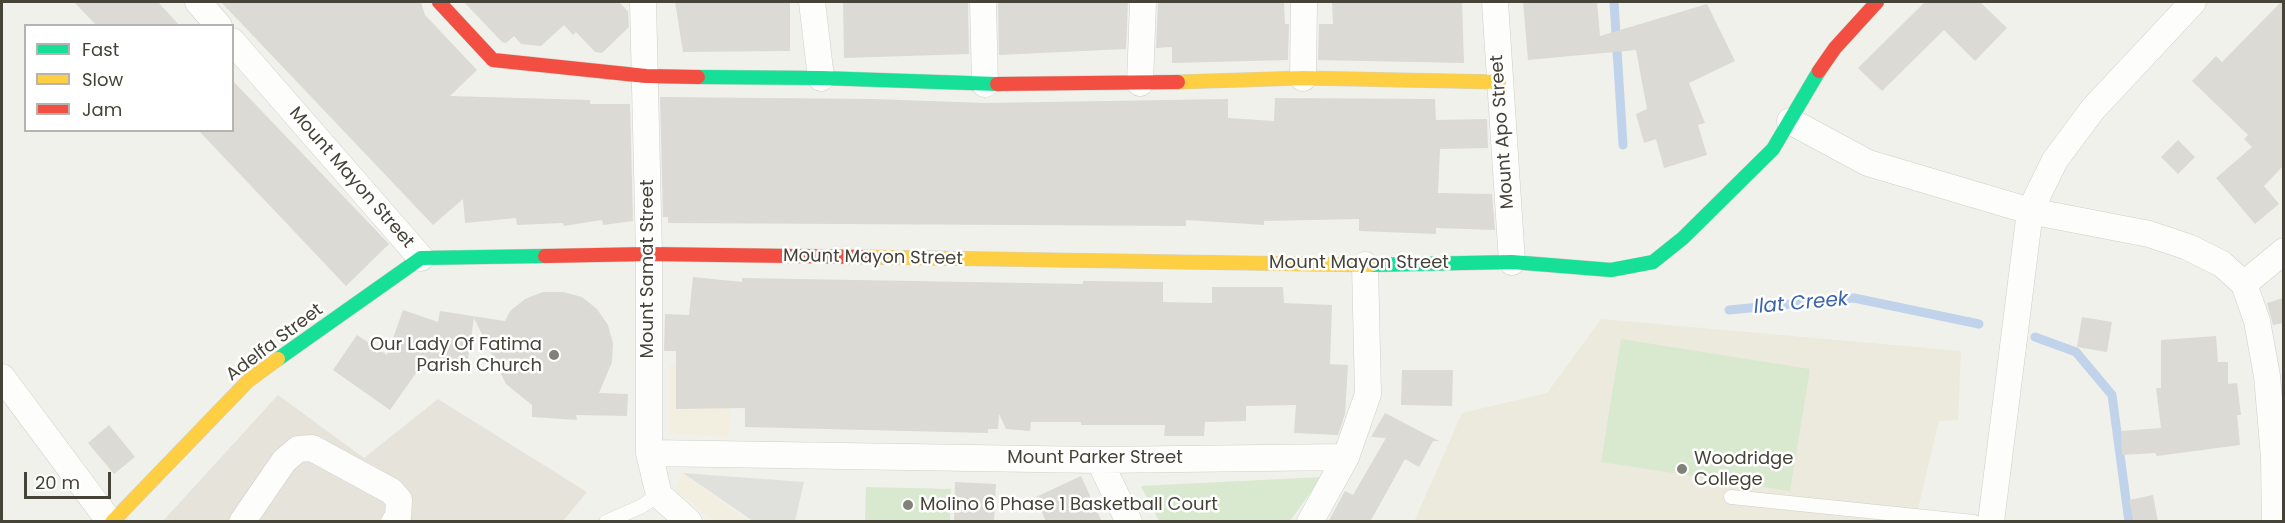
<!DOCTYPE html>
<html>
<head>
<meta charset="utf-8">
<style>
	body { margin:0 }
	#map { position:relative; width:2285px; height:523px; overflow:hidden; background:#f1f1ec; font-family:Poppins,sans-serif }
	canvas { display:block }
	.frame { position:absolute; inset:0; border:3px solid #464439; pointer-events:none }
	.legend { position:absolute; left:24px; top:24px; width:210px; height:108px; box-sizing:border-box; background:#fff; border:2px solid #b5b4b0; margin:0; padding:8px 10px; list-style:none; font-size:18px; color:#464439 }
	.legend li { display:flex; align-items:center; gap:12px; height:30px }
	.legend b { width:30px; border:2px solid #b5b4b0 }
	.scale { position:absolute; left:24px; top:472px; width:87px; height:27px; box-sizing:border-box; border:3px solid #464439; border-top:0; padding-left:8px; font-size:18px; line-height:21px; white-space:nowrap; color:#464439; -webkit-text-stroke:4px #fff; paint-order:stroke }
</style>
</head>
<body>
<div id="map">
<canvas width="2285" height="523"></canvas>
<div class="frame"></div>
<ul class="legend">
<li><b style="height:8px;background:#16e098"></b>Fast</li>
<li><b style="height:8px;background:#ffcf43"></b>Slow</li>
<li><b style="height:8px;background:#f24e42"></b>Jam</li>
</ul>
<div class="scale">20 m</div>
</div>
<script>
const c = document.querySelector('canvas').getContext('2d');
c.lineJoin = 'round';
function fillPath(path, color) {
  c.fillStyle = color;
  c.fill(path, 'evenodd');
}
function poly(rows) {
  const path = new Path2D();
  for (const r of rows) {
    path.moveTo(r[0], r[1]);
    for (let i = 2; i < r.length; i += 2) path.lineTo(r[i], r[i + 1]);
  }
  return path;
}
function stroke(path, color, width, dash) {
  c.strokeStyle = color;
  c.lineWidth = width;
  c.lineCap = dash ? 'butt' : 'round';
  c.setLineDash(dash || []);
  c.stroke(path);
}
function drawText(font, color, halo, rows, align = 'center') {
  c.font = font + ' Poppins,sans-serif';
  c.lineWidth = 5;
  c.setLineDash([]);
  c.textBaseline = 'middle';
  c.strokeStyle = halo;
  c.fillStyle = color;
  for (const [text, x, y, turn = 0] of rows) {
    c.save();
    c.translate(x, y);
    c.rotate((+turn || 0) * Math.PI / 180);
    c.textAlign = isNaN(turn) ? turn : align;
    if (halo) c.strokeText(text, 0, 0);
    c.fillText(text, 0, 0);
    c.restore();
  }
}
fillPath(poly([
	[278,395,364,458,438,399,587,492,563,521,162,522]
]), '#e5e3da');
fillPath(poly([
	[704,361,732,403,728,437,670,434,670,365],
	[683,473,747,521,713,521,675,490]
]), '#f2efe0');
fillPath(poly([
	[1601,319,1961,351,1958,420,1939,421,1915,521,1414,522,1462,413,1547,393]
]), '#ebeadc');
fillPath(poly([
	[1621,339,1810,369,1790,491,1601,462],
	[1322,477,1290,521,1159,521,1141,486],
	[866,487,951,489,950,521,865,521]
]), '#d9e9cf');
fillPath(poly([
	[683,473,804,482,795,521,753,521]
]), '#e0e0dc');
stroke(poly([
	[1614,2,1623,145],
	[1729,310,1854,298,1979,324],
	[2035,337,2076,352,2112,395,2129,522]
]), '#c1d2eb', 9);
fillPath(poly([
	[74,2,158,2,180,26,97,26],
	[221,2,421,2,425,15,477,70,450,96,590,100,590,104,630,104,633,221,603,225,602,220,564,226,563,223,517,225,516,218,465,223,463,199,433,225],
	[464,2,619,2,628,11,629,27,602,53,595,52,576,32,573,35,564,25,541,46,521,44,514,36,506,43,502,42],
	[675,2,790,2,790,51,683,52],
	[843,2,968,2,969,54,844,58],
	[998,2,1128,2,1126,49,999,55],
	[1158,2,1284,2,1285,24,1289,24,1288,60,1172,63,1172,47,1156,48],
	[1332,2,1462,2,1464,63,1318,60,1319,24,1333,24],
	[1523,2,1597,2,1600,36,1707,4,1735,61,1689,83,1705,123,1698,125,1707,155,1664,168,1656,139,1644,143,1636,114,1647,109,1636,50,1528,60],
	[1925,2,1980,2,2007,28,1975,61,1944,30,1882,91,1858,68],
	[2281,2,2283,2,2283,166,2264,186,2279,204,2255,224,2216,178,2252,147,2244,139,2248,135,2192,81,2216,56,2222,62],
	[232,80,389,244,346,286,198,130,232,130],
	[660,97,874,99,985,103,1228,99,1228,118,1274,121,1275,98,1435,99,1436,120,1487,119,1488,148,1440,149,1438,193,1492,194,1495,230,1436,228,1436,234,1359,231,1359,219,1264,221,1264,225,1186,220,1186,226,668,223,668,217,663,217],
	[2178,140,2195,157,2178,174,2161,157],
	[693,277,742,282,742,278,1083,284,1083,281,1163,282,1163,302,1212,303,1212,287,1283,287,1284,303,1332,305,1330,364,1348,365,1345,414,1338,435,1294,433,1296,405,1246,406,1246,421,1205,422,1204,436,1164,436,1165,425,1081,425,1081,422,1031,422,1030,431,1006,429,999,414,998,429,988,429,988,433,745,427,745,408,676,409,676,351,664,351,665,314,689,315],
	[543,292,563,292,582,297,597,309,608,325,613,343,612,362,599,393,628,394,627,416,576,415,577,420,532,417,532,405,506,384,474,318,466,372,421,366,390,410,333,370,357,335,387,355,403,310,438,322,440,311,505,321,510,311,525,299],
	[2283,298,2283,323,2273,325,2267,303],
	[2082,317,2112,322,2107,352,2077,347],
	[2216,336,2218,362,2228,362,2228,384,2237,383,2241,415,2237,415,2240,445,2157,456,2155,453,2122,455,2121,431,2161,428,2156,388,2161,388,2161,340],
	[1402,370,1453,370,1452,406,1401,405],
	[1385,413,1439,441,1433,441,1419,467,1405,459,1370,522,1328,522,1345,491,1353,495,1386,438,1371,437],
	[109,425,135,457,114,474,88,443],
	[1081,476,1102,522,1046,522,1036,497],
	[955,482,996,484,994,522,954,522],
	[2153,495,2158,522,2134,522,2129,500]
]), '#dbdad4');
const lane = poly([
	[1731,497,1974,522],
	[606,522,640,507,659,495]
]);
const street = poly([
	[198,2,219,26],
	[643,2,649,254,649,453,659,495,689,522],
	[812,2,821,78],
	[983,2,985,84],
	[1495,2,1512,262],
	[232,41,421,258],
	[1303,78,1304,2],
	[1140,83,1143,2],
	[1790,121,1868,163,2030,211,2149,234,2188,247,2222,264,2244,284,2257,321,2267,376,2274,457,2275,522],
	[2244,284,2284,251],
	[2,377,110,522],
	[649,453,1099,460,1346,457],
	[1099,460,1129,522],
	[242,522,284,461,298,449,312,448,391,491,399,500,398,517,394,522],
	[1310,522,1346,457,1368,394,1365,265],
	[1991,522,2030,211,2055,160,2093,109,2193,2]
]);
const fast = poly([
	[698,77,821,78,997,84],
	[1370,265,1512,262,1611,270,1653,262,1683,238,1773,149,1819,71],
	[278,359,421,258,545,256]
]);
const slow = poly([
	[1178,82,1303,78,1499,82],
	[865,257,1370,265],
	[112,522,248,381,278,359]
]);
const jam = poly([
	[439,2,493,60,646,76,698,77],
	[1819,71,1835,48,1877,2],
	[997,84,1178,82],
	[545,256,649,254,865,257]
]);
stroke(lane, '#cfcfca', 15);
stroke(street, '#cfcfca', 27);
stroke(fast, '#d1d0c5', 15);
stroke(slow, '#d1d0c5', 15);
stroke(jam, '#d1d0c5', 15);
stroke(lane, '#fdfdfc', 14);
stroke(street, '#fdfdfc', 26);
stroke(fast, '#16e098', 14);
stroke(slow, '#ffcf43', 14);
stroke(jam, '#f24e42', 14);
for (const [x, y, r, color] of [
	[554,355,6,"#828178"],
	[1682,469,6,"#828178"],
	[908,505,6,"#828178"]
]) {
  const dot = new Path2D();
  dot.arc(x, y, r, 0, 2 * Math.PI);
  c.fillStyle = color;
  c.fill(dot);
  stroke(dot, '#fff', 2);
}
drawText('18px', '#464439', '#fff', [
	["Mount Apo Street",1503,132,-94],
	["Mount Mayon Street",351,178,49],
	["Mount Mayon Street",873,258,1],
	["Mount Mayon Street",1359,263],
	["Mount Samat Street",648,269,-90],
	["Adelfa Street",275,343,-37],
	["Mount Parker Street",1095,458]
]);
drawText('18px', '#464439', '#fff', [
	["Our Lady Of Fatima",542,345,"right"],
	["Parish Church",542,366,"right"],
	["Woodridge",1694,459],
	["College",1694,480],
	["Molino 6 Phase 1 Basketball Court",920,505]
], 'left');
drawText('italic 20px', '#3c64a8', '#fff', [
	["Ilat Creek",1801,304,-5]
]);
</script>
</body>
</html>
